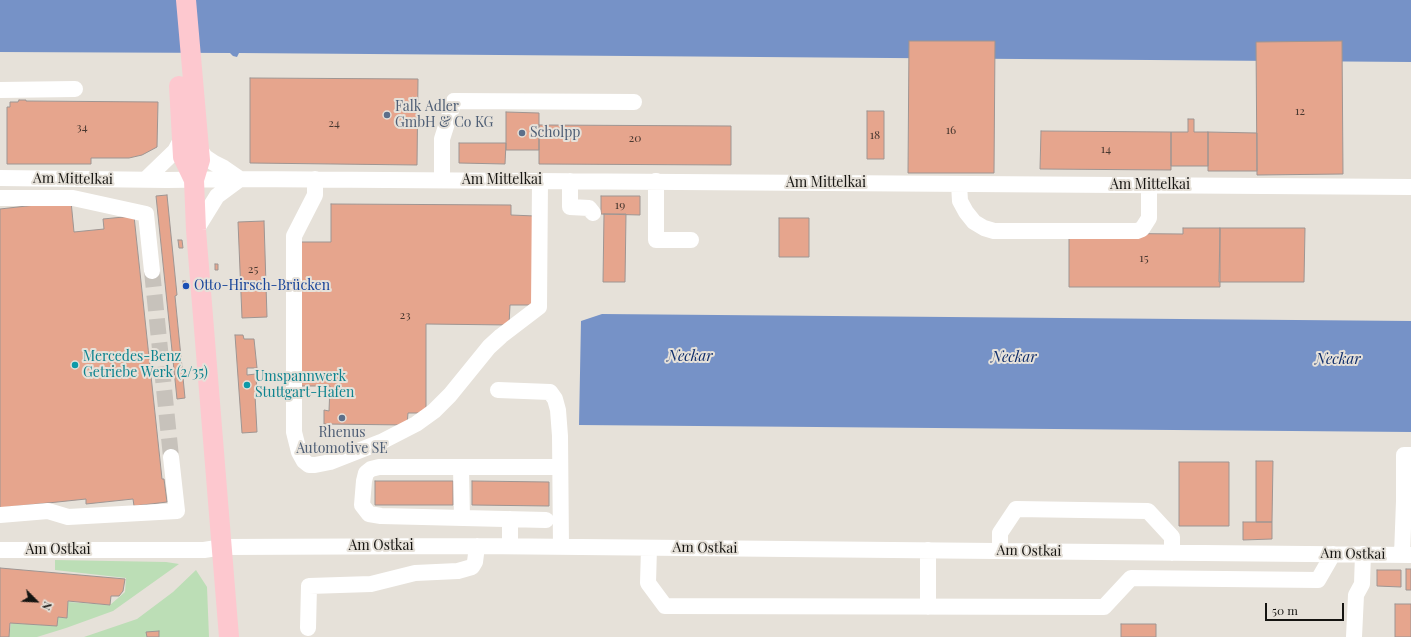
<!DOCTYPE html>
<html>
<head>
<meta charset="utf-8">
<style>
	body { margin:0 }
	#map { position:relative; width:1411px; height:637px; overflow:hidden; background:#e6e1d9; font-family:"Playfair Display",serif }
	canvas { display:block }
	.north { position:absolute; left:16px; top:581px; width:40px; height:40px; -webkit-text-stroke:3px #e6e1d9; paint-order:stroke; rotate:114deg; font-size:11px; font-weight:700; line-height:16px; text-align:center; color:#151411 }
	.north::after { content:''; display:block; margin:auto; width:14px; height:18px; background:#151411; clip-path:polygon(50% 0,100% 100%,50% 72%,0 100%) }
	.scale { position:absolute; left:1265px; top:603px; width:79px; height:18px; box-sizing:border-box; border:2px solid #151411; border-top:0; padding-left:5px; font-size:12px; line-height:14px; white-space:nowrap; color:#151411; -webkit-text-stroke:3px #e6e1d9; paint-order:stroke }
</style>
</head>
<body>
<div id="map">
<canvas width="1411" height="637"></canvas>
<div class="north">N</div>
<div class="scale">50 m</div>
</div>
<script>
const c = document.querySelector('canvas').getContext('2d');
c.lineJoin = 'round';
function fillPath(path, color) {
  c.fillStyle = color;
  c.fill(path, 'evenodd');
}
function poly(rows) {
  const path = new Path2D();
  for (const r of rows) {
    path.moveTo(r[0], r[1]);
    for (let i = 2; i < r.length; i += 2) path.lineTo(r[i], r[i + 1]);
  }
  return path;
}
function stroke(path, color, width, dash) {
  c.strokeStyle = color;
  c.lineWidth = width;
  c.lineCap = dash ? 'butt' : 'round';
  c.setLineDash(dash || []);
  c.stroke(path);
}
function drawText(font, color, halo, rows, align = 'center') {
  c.font = font + ' "Playfair Display",serif';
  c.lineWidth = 4;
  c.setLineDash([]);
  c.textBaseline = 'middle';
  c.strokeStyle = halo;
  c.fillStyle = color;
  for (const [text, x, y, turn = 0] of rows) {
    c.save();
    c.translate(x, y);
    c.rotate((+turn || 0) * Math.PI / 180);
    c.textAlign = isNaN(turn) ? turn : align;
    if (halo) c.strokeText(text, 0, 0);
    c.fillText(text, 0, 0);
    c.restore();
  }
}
fillPath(poly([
	[55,560,166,562,179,564,113,611,66,628,37,637,9,637,11,623,57,626,58,617,67,618,68,602,110,605,125,592,126,578,55,570],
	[196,570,207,587,209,637,84,637,137,619,173,592]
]), '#bcdeb6');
fillPath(poly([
	[0,0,1411,0,1411,62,239,53,237,57,233,56,230,53,0,52],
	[602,314,1411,321,1411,432,579,425,581,321]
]), '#7692c7');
const building = poly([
	[909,41,995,41,994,173,908,173,909,41],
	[1342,41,1343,174,1257,175,1256,42,1342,41],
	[250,78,418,79,417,165,250,163,250,78],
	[19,100,26,100,26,101,158,102,157,147,142,155,129,158,91,158,91,164,7,164,7,107,10,107,10,102,18,102,19,100],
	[867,111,884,111,884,159,867,159,867,111],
	[506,112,539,113,539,150,506,150,506,112],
	[1188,119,1194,119,1194,132,1208,132,1208,166,1171,166,1171,132,1188,132,1188,119],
	[539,125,731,126,731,165,539,164,539,125],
	[1041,131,1171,132,1171,170,1040,169,1041,131],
	[1208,132,1257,133,1257,171,1208,171,1208,132],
	[459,143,506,143,505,164,459,163,459,143],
	[167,195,177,295,175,296,185,398,177,399,156,196,167,195],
	[601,196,640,196,640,215,601,214,601,196],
	[71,201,74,232,104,229,103,219,134,216,162,479,164,479,167,502,134,506,133,499,86,504,86,499,0,508,0,209,71,201],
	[331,204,511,205,511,215,535,216,535,305,510,305,509,325,426,324,426,413,408,413,407,425,324,424,324,410,329,411,330,386,300,386,301,242,331,242,331,204],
	[604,214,626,214,625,282,603,282,604,214],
	[779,218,809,218,809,257,779,257,779,218],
	[264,221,267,317,242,318,238,222,264,221],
	[1183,228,1220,228,1220,287,1069,287,1069,233,1183,234,1183,228],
	[1220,228,1305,228,1304,282,1219,282,1220,228],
	[178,240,182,240,183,248,179,248,178,240],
	[215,264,218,264,218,270,215,270,215,264],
	[183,281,186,281,187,289,183,289,183,281],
	[235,335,243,335,244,339,254,339,257,368,247,368,247,375,256,374,257,395,255,395,257,432,242,433,235,335],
	[1256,461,1273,461,1272,522,1256,522,1256,461],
	[1179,462,1229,462,1229,526,1179,526,1179,462],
	[375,481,453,481,453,505,375,505,375,481],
	[472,481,549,482,549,506,472,505,472,481],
	[1243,522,1272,522,1272,539,1243,540,1243,522],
	[0,568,125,579,123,591,119,596,111,596,110,605,68,601,67,618,58,617,57,626,10,623,9,637,0,637,0,568],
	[1406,569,1411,569,1411,590,1406,590,1406,569],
	[1377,570,1401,570,1401,587,1377,586,1377,570],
	[1395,604,1411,604,1411,637,1395,637,1395,604],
	[1121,624,1156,624,1156,637,1121,637,1121,624],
	[159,631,159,637,147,637,146,632,159,631]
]);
fillPath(building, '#e6a58d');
stroke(building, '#9e9592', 1);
stroke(poly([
	[152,271,171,457]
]), '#c7c2bb', 16, [16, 8]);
stroke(poly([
	[0,90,75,89],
	[199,148,205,157,214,163,224,168,240,179],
	[0,178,167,180,240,179,1411,187],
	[146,179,175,151,182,138],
	[315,179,315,195,294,236,294,432,299,452,304,461,309,465,315,465,330,462,381,442,416,424,434,411,450,395,489,347,501,336,539,307,540,181],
	[442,180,442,139,454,101,634,102],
	[570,181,570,207,589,208,593,213],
	[656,181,656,240,691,240],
	[959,184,960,201,966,212,974,222,984,228,994,231,1137,231,1142,229,1149,218,1149,185],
	[0,198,73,198,146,214,152,271],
	[196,230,217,196,240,179],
	[498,390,550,392,555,399,558,410,560,436,561,547],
	[461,467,462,518],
	[0,515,48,511,68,517,177,511,171,457],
	[546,520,381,516,369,514,362,505,364,481,366,473,371,469,379,467,560,467],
	[510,546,510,519],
	[649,548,648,583,665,606,1104,607,1131,578,1318,580,1333,554],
	[0,550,204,550,223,547,477,546,1411,555],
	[1000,551,1000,533,1016,509,1148,511,1172,537,1172,553],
	[1402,555,1404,501,1404,455,1411,455],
	[928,607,928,550],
	[308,628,309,586,371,584,415,573,458,571,472,567,475,562,477,546],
	[1354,637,1356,595,1362,584,1363,554]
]), '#fff', 16);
stroke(poly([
	[186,0,200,160,194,180,196,230,229,637],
	[179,86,183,157,194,180]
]), '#fdc8cf', 20);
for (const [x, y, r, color] of [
	[387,115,4,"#5c6f8a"],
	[522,133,4,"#5c6f8a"],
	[186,286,4,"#1a4fb4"],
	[75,365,4,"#0f9aa8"],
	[247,385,4,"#0f9aa8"],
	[342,418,4,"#5c6f8a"]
]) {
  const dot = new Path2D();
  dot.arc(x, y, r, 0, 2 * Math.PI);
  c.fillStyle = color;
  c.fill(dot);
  stroke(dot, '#e6e1d9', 1.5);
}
drawText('12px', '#493830', null, [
	["12",1300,111],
	["24",334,123],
	["34",82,127],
	["16",951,130],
	["18",875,135],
	["20",635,138],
	["14",1106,149],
	["19",620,205],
	["15",1144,258],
	["25",253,269],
	["23",405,315]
]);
drawText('14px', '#4e5e75', '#e6e1d9', [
	["Falk Adler",395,107],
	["GmbH & Co KG",395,123],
	["Scholpp",530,133],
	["Rhenus",342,433,"center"],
	["Automotive SE",342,449,"center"]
], 'left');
drawText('14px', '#151411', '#e6e1d9', [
	["Am Mittelkai",73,179,1],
	["Am Mittelkai",502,180],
	["Am Mittelkai",826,183],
	["Am Mittelkai",1150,185],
	["Am Ostkai",381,546],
	["Am Ostkai",705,548,1],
	["Am Ostkai",58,550],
	["Am Ostkai",1029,551,1],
	["Am Ostkai",1353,554,1]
]);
drawText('14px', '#164399', '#e6e1d9', [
	["Otto-Hirsch-Brücken",194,286]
], 'left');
drawText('14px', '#0d838f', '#e6e1d9', [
	["Mercedes-Benz",83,357],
	["Getriebe Werk (2/35)",83,373],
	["Umspannwerk",255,377],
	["Stuttgart-Hafen",255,393]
], 'left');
drawText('italic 15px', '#0e2d6b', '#e6e1d9', [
	["Neckar",690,356],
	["Neckar",1014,357],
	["Neckar",1338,359]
]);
</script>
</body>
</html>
